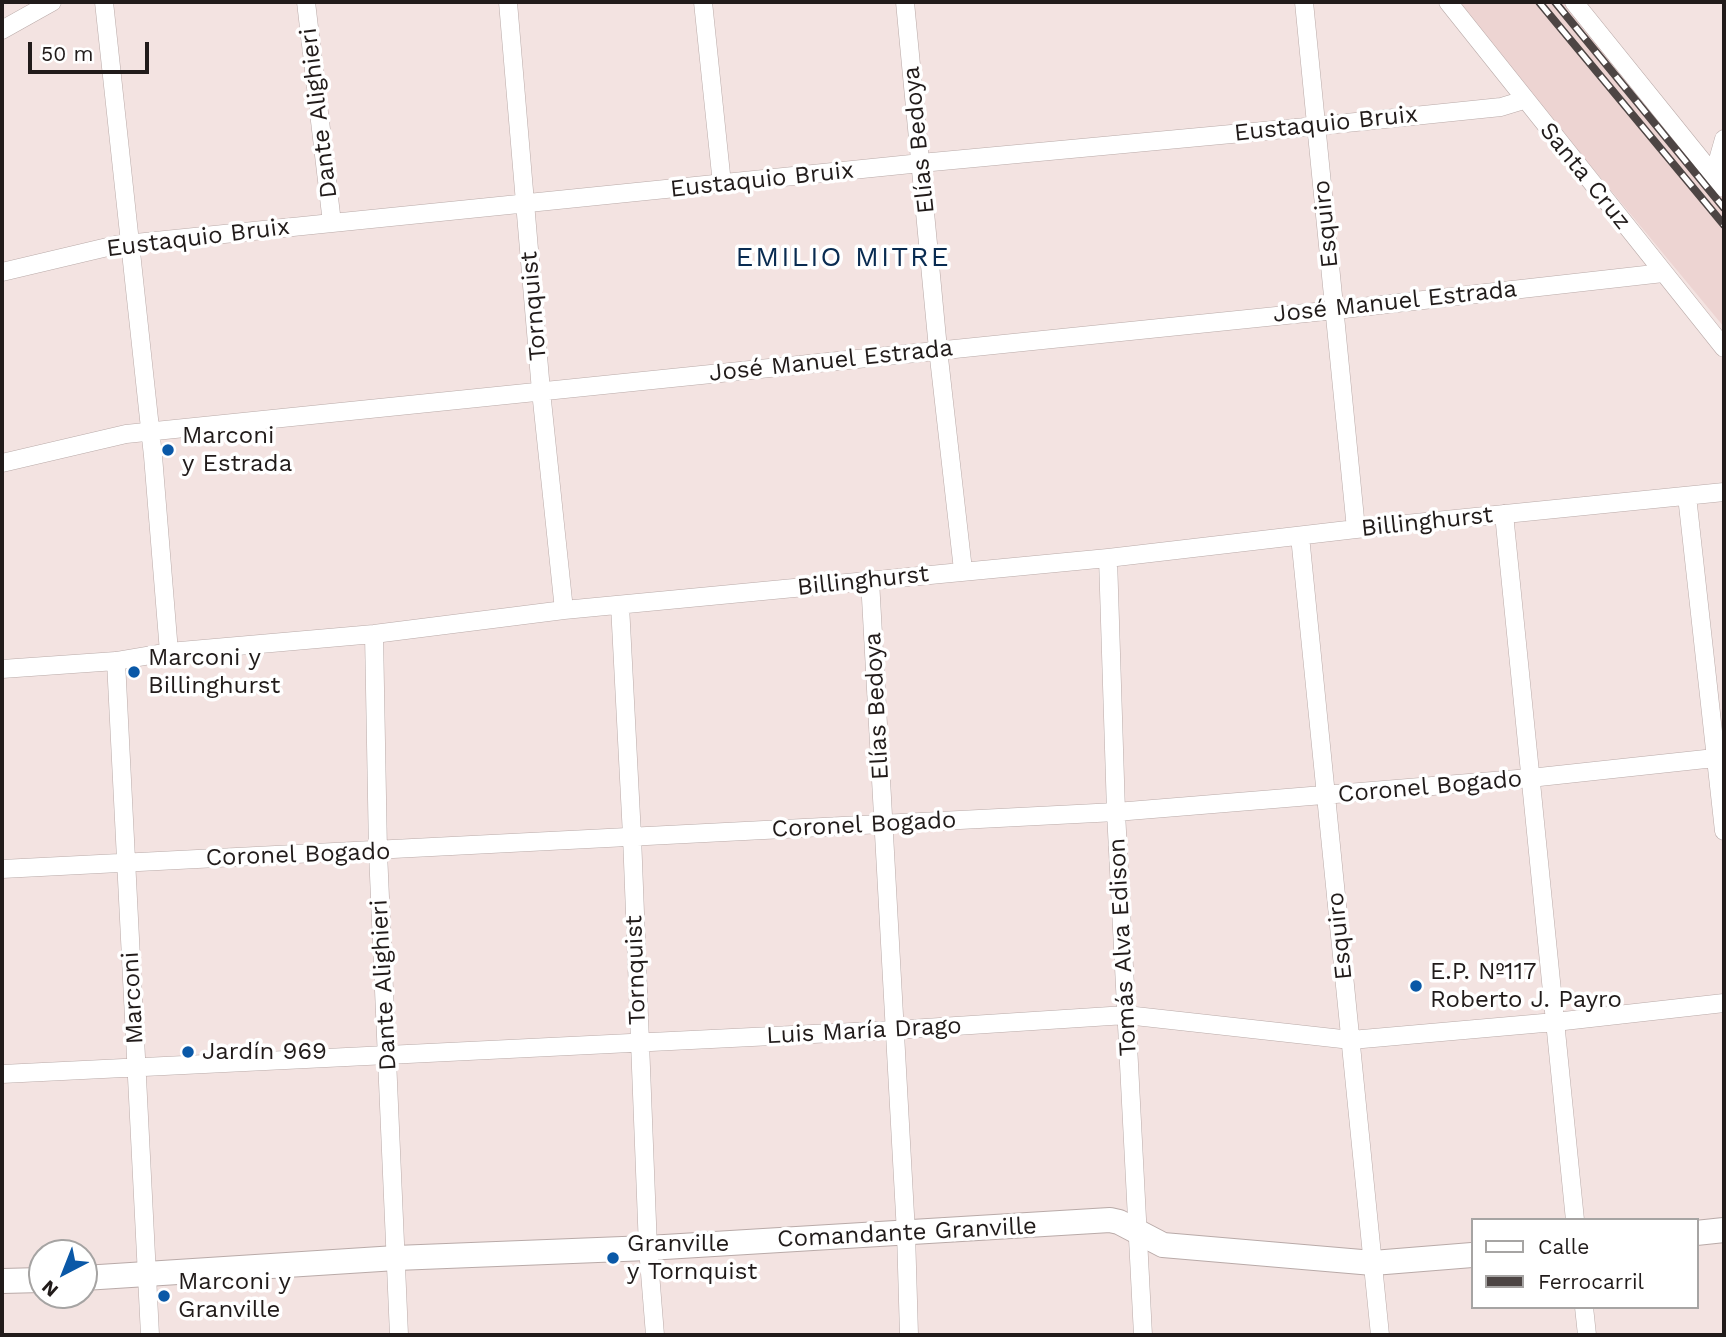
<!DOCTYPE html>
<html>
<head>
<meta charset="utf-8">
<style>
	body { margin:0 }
	#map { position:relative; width:1726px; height:1337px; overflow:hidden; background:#f3e3e1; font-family:"Work Sans",sans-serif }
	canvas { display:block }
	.frame { position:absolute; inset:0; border:4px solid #211b1a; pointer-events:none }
	.legend { position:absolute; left:1471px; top:1218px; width:228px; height:91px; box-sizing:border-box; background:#fff; border:2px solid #a6a4a3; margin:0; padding:9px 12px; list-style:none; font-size:21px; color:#211b1a }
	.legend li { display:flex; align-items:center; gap:14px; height:35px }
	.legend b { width:35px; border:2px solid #a6a4a3 }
	.north { position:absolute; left:28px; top:1239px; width:70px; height:70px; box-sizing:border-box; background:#fff; border:2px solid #a6a4a3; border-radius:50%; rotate:222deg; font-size:19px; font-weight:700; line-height:28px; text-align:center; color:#211b1a }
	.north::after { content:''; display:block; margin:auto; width:24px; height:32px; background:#0a58a7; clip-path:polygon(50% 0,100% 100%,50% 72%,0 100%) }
	.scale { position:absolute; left:28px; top:42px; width:121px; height:32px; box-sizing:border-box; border:4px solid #211b1a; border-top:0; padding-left:9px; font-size:21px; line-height:24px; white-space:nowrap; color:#211b1a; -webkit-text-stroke:5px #fff; paint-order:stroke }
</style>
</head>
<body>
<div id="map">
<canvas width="1726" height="1337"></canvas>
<div class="frame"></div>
<ul class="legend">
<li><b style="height:9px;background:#fff"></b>Calle</li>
<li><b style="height:9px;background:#4d4544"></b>Ferrocarril</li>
</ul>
<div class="north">N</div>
<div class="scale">50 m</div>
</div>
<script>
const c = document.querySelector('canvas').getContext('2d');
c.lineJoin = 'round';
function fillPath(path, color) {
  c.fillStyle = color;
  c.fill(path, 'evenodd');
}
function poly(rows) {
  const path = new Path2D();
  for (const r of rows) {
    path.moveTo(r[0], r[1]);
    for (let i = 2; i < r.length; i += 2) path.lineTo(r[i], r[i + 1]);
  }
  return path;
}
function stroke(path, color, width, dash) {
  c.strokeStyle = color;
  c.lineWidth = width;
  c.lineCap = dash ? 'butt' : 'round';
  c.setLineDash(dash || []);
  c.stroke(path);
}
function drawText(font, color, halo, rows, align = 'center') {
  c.font = font + ' "Work Sans",sans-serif';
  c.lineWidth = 7;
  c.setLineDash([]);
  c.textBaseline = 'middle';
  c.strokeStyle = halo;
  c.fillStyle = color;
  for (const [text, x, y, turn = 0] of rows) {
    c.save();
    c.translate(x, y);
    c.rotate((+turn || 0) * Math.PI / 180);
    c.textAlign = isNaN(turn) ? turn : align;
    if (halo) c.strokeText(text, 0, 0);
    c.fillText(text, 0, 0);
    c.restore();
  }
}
fillPath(poly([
	[1455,2,1569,2,1724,187,1724,327]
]), '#edd4d2');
const street = poly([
	[104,2,153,456,169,652],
	[306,2,332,223],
	[508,2,541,391,564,610],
	[703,2,722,184],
	[905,2,938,349,963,570],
	[1304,2,1356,529],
	[1448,2,1724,348],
	[1574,2,1724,188],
	[2,30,52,2],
	[1714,174,1724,139],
	[2,272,116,245,921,163,1317,126,1501,107,1524,100],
	[2,463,126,434,1335,310,1663,273],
	[1687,496,1724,831],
	[1504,514,1575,1220],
	[1300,536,1380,1335],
	[1108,558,1116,812,1143,1335],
	[870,580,906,1233,909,1335],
	[620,605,632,836,648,1248,655,1335],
	[374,634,378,852,399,1335],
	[116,661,150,1335],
	[2,669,116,661,169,652,374,634,564,610,1108,558,1356,529,1724,492],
	[2,869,1116,812,1530,778,1724,757],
	[2,1074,894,1030,1126,1015,1351,1040,1555,1022,1724,1003],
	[1584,1307,1587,1335]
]);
const secondary = poly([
	[1696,1233,1724,1230],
	[84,1278,396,1258,648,1248,1110,1220,1119,1222,1163,1245,1373,1263,1472,1255],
	[2,1281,42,1280]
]);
stroke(street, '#b9aaa8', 19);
stroke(secondary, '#b9aaa8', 26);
stroke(street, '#fff', 18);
stroke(secondary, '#fff', 24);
const rail = poly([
	[1539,2,1724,225],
	[1555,2,1724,208]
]);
stroke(rail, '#4d4544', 8);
stroke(rail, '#fff', 5, [16]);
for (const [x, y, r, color] of [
	[168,450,7,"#0a58a7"],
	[134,672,7,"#0a58a7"],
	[1416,986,7,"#0a58a7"],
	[188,1052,7,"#0a58a7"],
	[613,1258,7,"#0a58a7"],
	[164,1296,7,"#0a58a7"]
]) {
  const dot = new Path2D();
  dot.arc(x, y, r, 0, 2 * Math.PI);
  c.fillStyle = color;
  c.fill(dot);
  stroke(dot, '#fff', 2.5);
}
drawText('24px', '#211b1a', '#fff', [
	["Dante Alighieri",319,113,-97],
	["Eustaquio Bruix",1326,124,-6],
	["Elías Bedoya",919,140,-96],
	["Santa Cruz",1585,176,51],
	["Eustaquio Bruix",762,180,-6],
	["Esquiro",1326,224,-96],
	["Eustaquio Bruix",198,238,-7],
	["José Manuel Estrada",1395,302,-6],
	["Tornquist",534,306,-95],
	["José Manuel Estrada",831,361,-6],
	["Billinghurst",1427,522,-6],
	["Billinghurst",863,581,-6],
	["Elías Bedoya",877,706,-93],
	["Coronel Bogado",1430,787,-5],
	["Coronel Bogado",864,825,-3],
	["Coronel Bogado",298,855,-2],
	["Esquiro",1340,936,-96],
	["Tomás Alva Edison",1123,947,-93],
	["Tornquist",636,970,-92],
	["Dante Alighieri",384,985,-93],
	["Marconi",133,998,-93],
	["Luis María Drago",864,1031,-3],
	["Comandante Granville",907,1233,-3]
]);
drawText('24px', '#211b1a', '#fff', [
	["Marconi",182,436],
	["y Estrada",182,464],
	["Marconi y",148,658],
	["Billinghurst",148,686],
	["E.P. Nº117",1430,972],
	["Roberto J. Payro",1430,1000],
	["Jardín 969",202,1052],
	["Granville",627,1244],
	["y Tornquist",627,1272],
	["Marconi y",178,1282],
	["Granville",178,1310]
], 'left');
c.letterSpacing = '2px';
drawText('28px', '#092b51', '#fff', [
	["EMILIO MITRE",843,258]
]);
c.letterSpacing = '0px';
</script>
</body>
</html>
